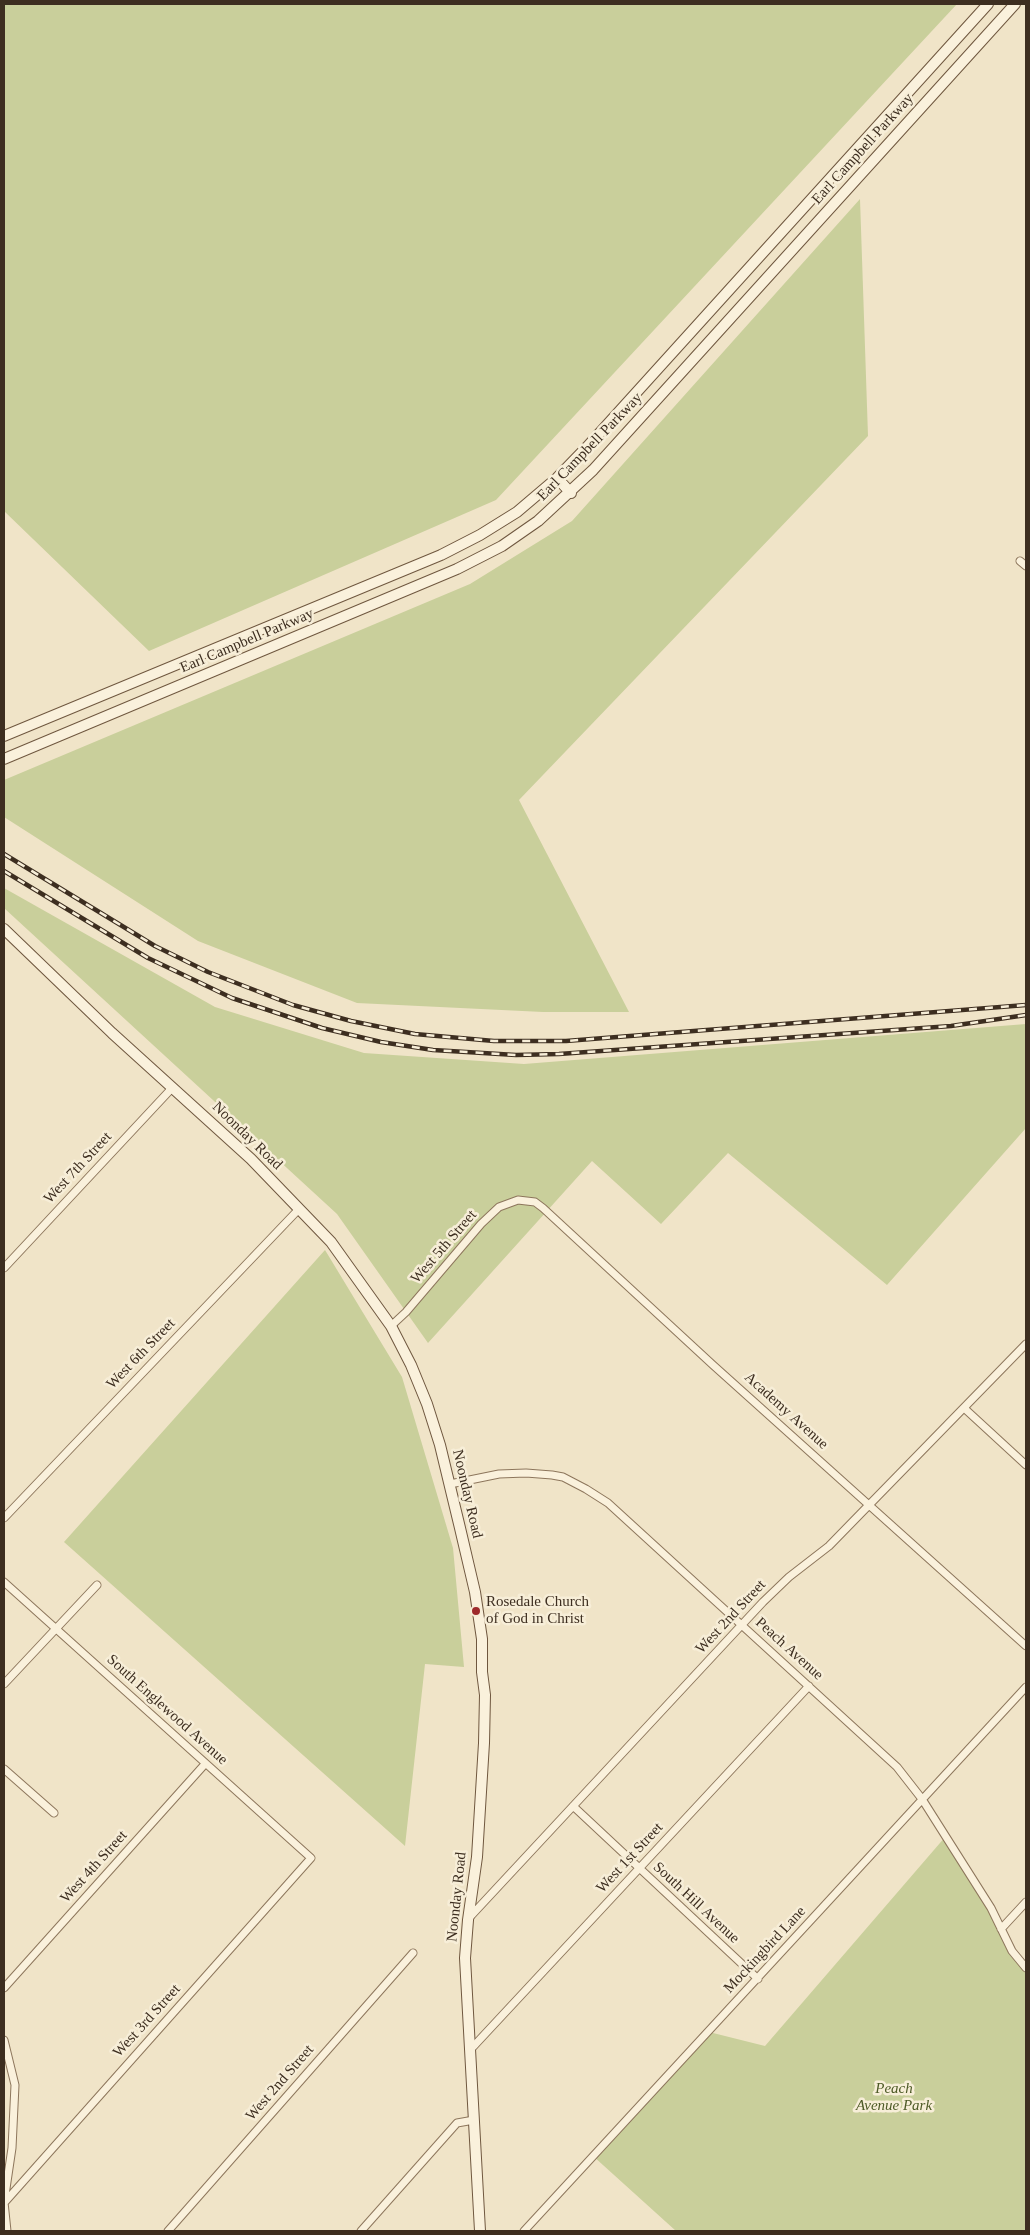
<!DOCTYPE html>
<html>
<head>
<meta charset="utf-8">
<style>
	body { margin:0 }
	#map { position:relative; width:1030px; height:2235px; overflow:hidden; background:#f0e4c8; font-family:Georgia,serif }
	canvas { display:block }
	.frame { position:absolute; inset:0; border:5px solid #3d2e20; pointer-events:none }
</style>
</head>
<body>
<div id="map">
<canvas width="1030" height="2235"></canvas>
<div class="frame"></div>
</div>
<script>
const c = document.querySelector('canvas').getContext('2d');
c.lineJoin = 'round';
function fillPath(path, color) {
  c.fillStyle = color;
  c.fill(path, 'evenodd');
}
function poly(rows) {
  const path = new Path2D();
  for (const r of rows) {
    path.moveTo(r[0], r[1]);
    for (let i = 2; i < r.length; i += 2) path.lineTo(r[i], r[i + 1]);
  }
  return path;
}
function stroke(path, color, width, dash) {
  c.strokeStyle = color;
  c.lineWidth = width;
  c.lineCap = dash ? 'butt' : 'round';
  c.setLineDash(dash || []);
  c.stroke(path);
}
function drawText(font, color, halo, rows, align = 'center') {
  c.font = font + ' Georgia,serif';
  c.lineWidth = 5;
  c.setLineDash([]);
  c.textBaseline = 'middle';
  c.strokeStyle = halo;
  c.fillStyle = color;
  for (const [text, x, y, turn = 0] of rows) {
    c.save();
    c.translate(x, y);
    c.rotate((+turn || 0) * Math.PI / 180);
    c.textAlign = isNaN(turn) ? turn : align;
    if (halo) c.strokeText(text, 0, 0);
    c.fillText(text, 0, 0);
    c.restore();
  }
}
fillPath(poly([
	[4,4,957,4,496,500,149,651,4,511],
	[860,199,868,436,519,800,629,1012,543,1012,357,1003,198,941,4,817,4,780,470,584,572,521],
	[4,888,215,1007,364,1053,524,1064,1026,1024,1026,1128,887,1285,728,1153,661,1224,592,1161,428,1343,337,1214,4,908],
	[325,1250,402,1377,453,1548,464,1667,425,1664,405,1846,64,1542],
	[946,1836,1012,1951,1026,1964,1026,2231,676,2231,593,2156,709,2032,765,2046]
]), '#c9cf9b');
const street = poly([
	[1020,561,1026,566],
	[4,1268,173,1087],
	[391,1326,406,1312,481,1224,499,1207,518,1200,535,1202,543,1208,713,1365,1026,1646],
	[964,1408,1026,1465],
	[450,1484,499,1474,526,1473,552,1475,563,1477,586,1489,608,1503,897,1767,922,1799,991,1908,1012,1951,1026,1968],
	[4,1518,299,1209],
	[4,1582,311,1858,4,2203],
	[4,1684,97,1585],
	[4,1769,54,1813],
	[573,1806,758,1979],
	[468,1919,763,1602,789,1577,829,1546,1026,1344],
	[1001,1929,1026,1902],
	[4,1988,205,1764],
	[4,2040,15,2085,12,2148,4,2202,7,2231],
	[471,2049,809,1686],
	[168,2231,413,1953],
	[361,2231,457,2123,474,2120],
	[524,2231,1026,1687]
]);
const secondary = poly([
	[557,478,571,493],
	[4,736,441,555,480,535,517,512,557,478,587,447,988,4],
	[4,759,457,569,502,546,538,521,593,470,1015,4],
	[4,929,112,1033,251,1159,331,1242,391,1326,411,1365,427,1404,440,1445,460,1528,475,1592,482,1639,482,1672,485,1695,484,1743,477,1857,468,1920,465,1958,480,2231]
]);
stroke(street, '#8d765c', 9);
stroke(secondary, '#6f573f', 12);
stroke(street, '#faf1dc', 7);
stroke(secondary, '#faf1dc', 10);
const rail = poly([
	[4,854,155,946,208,972,293,1005,351,1021,415,1034,494,1041,566,1041,1026,1005],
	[4,871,148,958,232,998,322,1028,381,1042,433,1050,516,1055,559,1054,951,1026,1026,1015]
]);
stroke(rail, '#3d2e20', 4.5);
stroke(rail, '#f7eed8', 2.5, [8]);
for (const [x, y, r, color] of [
	[476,1611,5,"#9e2a2b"]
]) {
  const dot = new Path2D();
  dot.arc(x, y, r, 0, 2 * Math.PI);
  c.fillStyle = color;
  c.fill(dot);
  stroke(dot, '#f7eed8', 2);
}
drawText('15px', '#3d2e20', '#f7eed8', [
	["Earl Campbell Parkway",863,149,-48],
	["Earl Campbell Parkway",590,447,-46],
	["Earl Campbell Parkway",247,641,-23],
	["Noonday Road",247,1136,44],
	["West 7th Street",78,1168,-47],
	["West 5th Street",444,1247,-49],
	["West 6th Street",141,1354,-46],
	["Academy Avenue",786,1411,42],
	["Noonday Road",467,1494,77],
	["West 2nd Street",731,1617,-47],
	["Peach Avenue",789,1649,42],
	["South Englewood Avenue",167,1710,42],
	["West 1st Street",630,1858,-47],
	["West 4th Street",94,1867,-48],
	["Noonday Road",457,1897,-84],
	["South Hill Avenue",696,1903,43],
	["Mockingbird Lane",765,1950,-47],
	["West 3rd Street",147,2021,-48],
	["West 2nd Street",280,2083,-49]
]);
drawText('15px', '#3d2e20', '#f7eed8', [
	["Rosedale Church",486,1602],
	["of God in Christ",486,1619]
], 'left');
drawText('italic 15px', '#4d5a26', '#f7eed8', [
	["Peach",894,2089],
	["Avenue Park",894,2106]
]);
</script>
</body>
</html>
